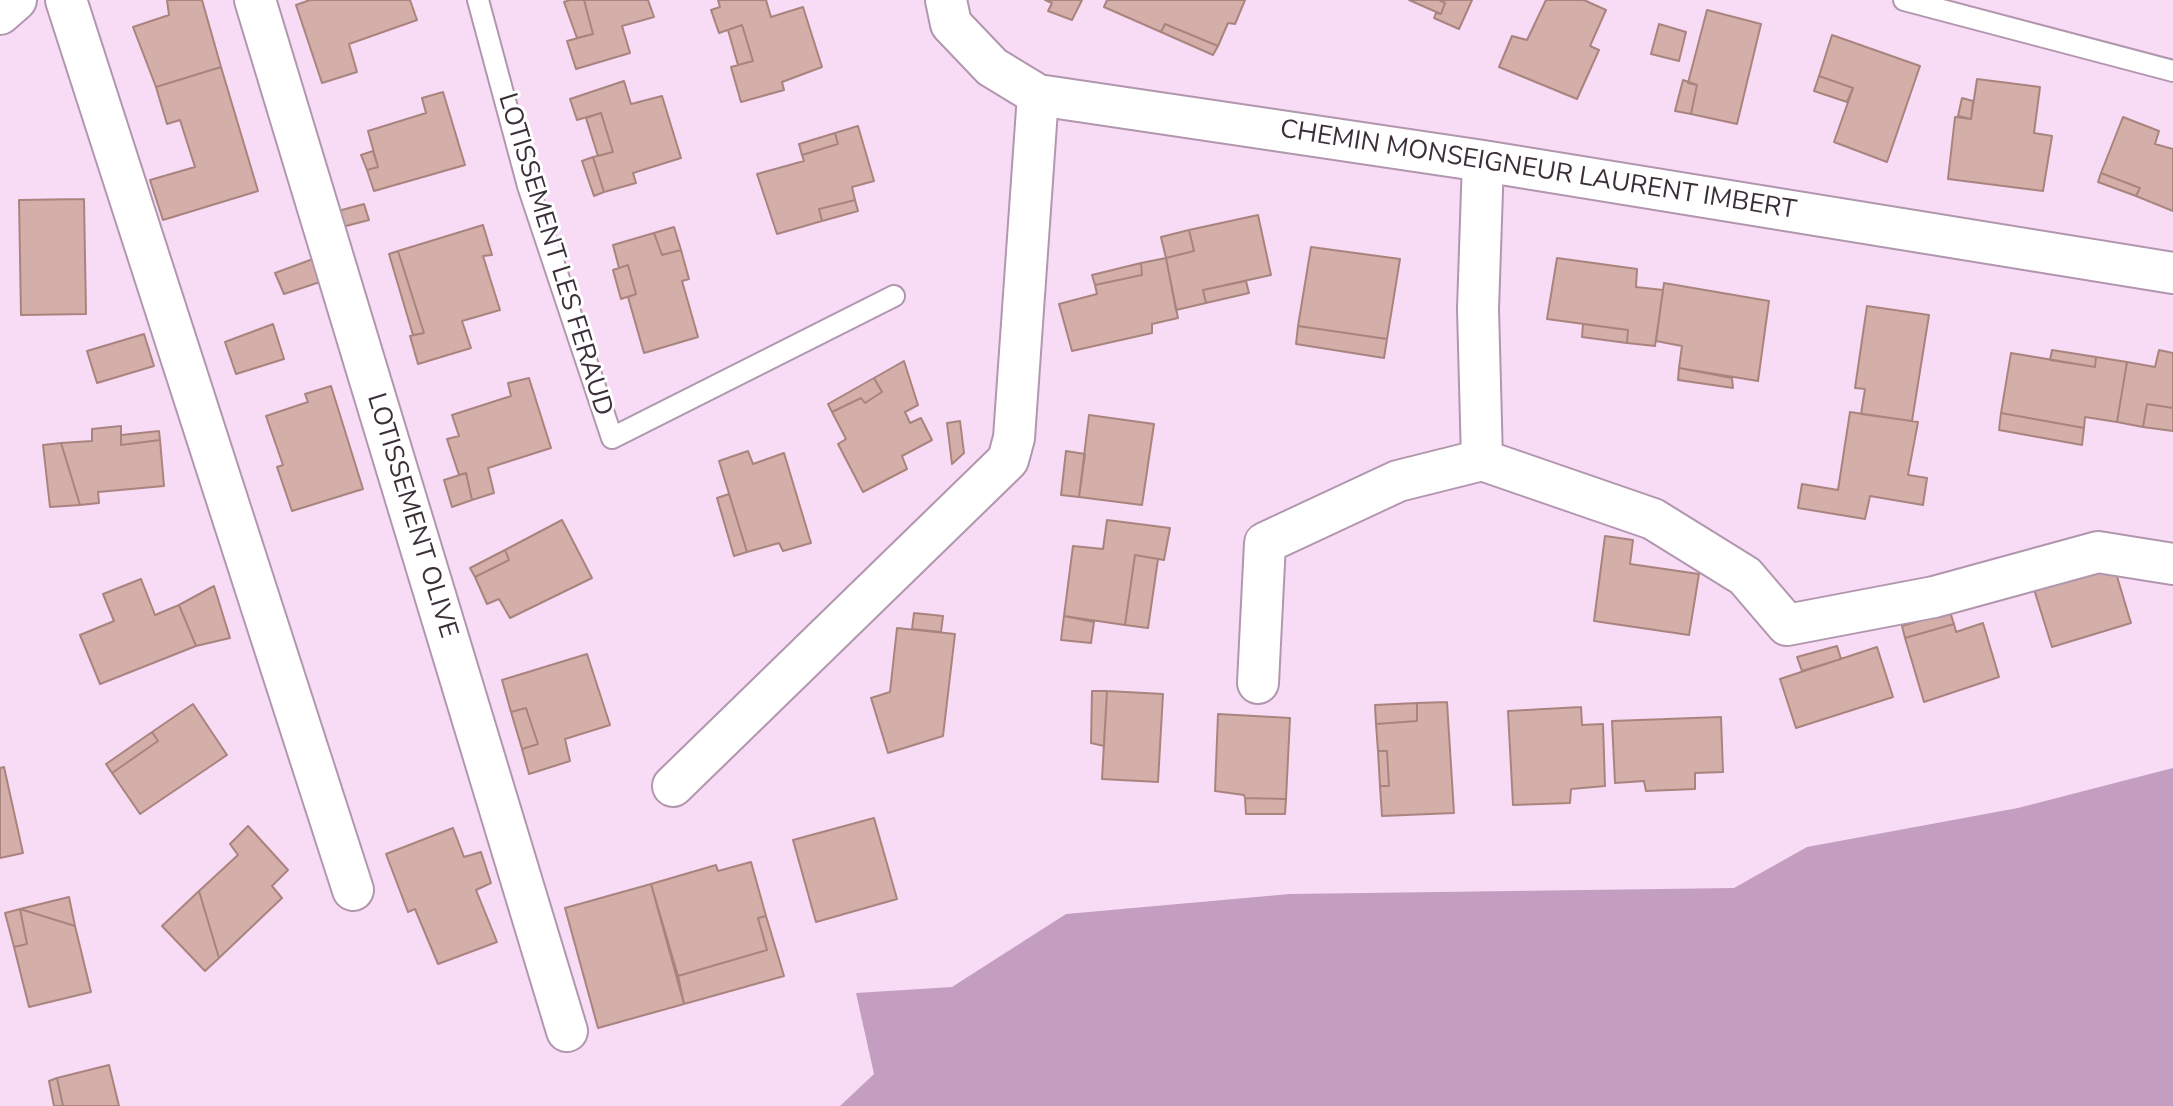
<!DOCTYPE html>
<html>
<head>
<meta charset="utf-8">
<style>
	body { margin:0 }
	canvas { display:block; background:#f8dbf4 }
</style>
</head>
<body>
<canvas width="2173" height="1106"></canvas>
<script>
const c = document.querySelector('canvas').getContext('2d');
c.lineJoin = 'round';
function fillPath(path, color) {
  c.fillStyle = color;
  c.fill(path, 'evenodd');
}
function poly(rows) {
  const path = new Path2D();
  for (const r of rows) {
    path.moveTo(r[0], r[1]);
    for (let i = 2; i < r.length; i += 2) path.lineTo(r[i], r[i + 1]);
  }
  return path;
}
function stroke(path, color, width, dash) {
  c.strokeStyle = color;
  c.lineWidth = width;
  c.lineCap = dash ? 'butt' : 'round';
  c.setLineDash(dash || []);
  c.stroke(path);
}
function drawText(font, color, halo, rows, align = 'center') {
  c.font = font + ' "Nunito Sans",sans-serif';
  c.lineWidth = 6;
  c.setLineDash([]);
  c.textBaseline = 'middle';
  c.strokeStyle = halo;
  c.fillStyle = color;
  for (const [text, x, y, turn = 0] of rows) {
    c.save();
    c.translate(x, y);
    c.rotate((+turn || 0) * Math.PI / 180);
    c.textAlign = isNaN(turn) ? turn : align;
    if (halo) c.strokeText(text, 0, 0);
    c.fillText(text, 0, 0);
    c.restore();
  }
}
fillPath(poly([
	[2173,768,2173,1106,840,1106,874,1074,856,993,952,987,1066,914,1290,894,1734,888,1807,847,2018,808]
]), '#c49ec0');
const building = poly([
	[167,0,202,0,221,67,156,87,133,27,169,15,167,0],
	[310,0,410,0,417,20,349,44,357,72,322,83,296,5,310,0],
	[570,0,584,0,593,34,577,38,564,2,570,0],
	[584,0,648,0,654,17,622,26,630,53,576,69,567,41,593,34,584,0],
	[718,0,766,0,771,17,803,7,822,67,782,82,784,90,741,102,731,67,753,61,742,25,719,33,711,10,720,7,718,0],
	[1045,0,1082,0,1072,20,1048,11,1052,3,1045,0],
	[1107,0,1245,0,1235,24,1228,23,1218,46,1165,24,1161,32,1104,7,1107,0],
	[1409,0,1439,0,1445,3,1441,14,1409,0],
	[1439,0,1472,0,1459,29,1434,18,1436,13,1441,14,1445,3,1439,0],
	[1546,0,1584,0,1606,10,1590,46,1599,50,1577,99,1499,67,1512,36,1527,40,1546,0],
	[1707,10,1761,24,1737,124,1691,114,1697,85,1688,83,1707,10],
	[1165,24,1218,46,1213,55,1161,32,1165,24],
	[1659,24,1686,32,1679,61,1651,54,1659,24],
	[742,25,753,61,738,65,728,30,742,25],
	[1832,35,1920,66,1887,162,1834,142,1853,88,1819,76,1832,35],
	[221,67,258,191,163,220,150,180,195,167,180,120,167,124,156,87,221,67],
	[1819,76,1853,88,1847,102,1814,91,1819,76],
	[1977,79,2040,87,2034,133,2052,136,2043,191,1948,179,1955,117,1971,119,1977,79],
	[1683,80,1697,85,1691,114,1675,111,1683,80],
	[624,81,631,104,662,96,681,158,633,173,636,183,604,192,593,157,613,152,601,113,577,120,570,99,624,81],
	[443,92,465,165,374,191,367,170,378,167,368,131,426,113,422,98,443,92],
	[1962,98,1973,101,1971,119,1958,116,1962,98],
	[601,113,613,152,598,156,586,118,601,113],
	[2123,117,2159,131,2155,144,2173,149,2173,211,2136,196,2140,188,2101,173,2123,117],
	[858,126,874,181,852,187,855,200,819,209,822,221,777,234,757,174,804,161,802,155,838,144,835,133,858,126],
	[835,133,838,144,802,155,799,144,835,133],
	[373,151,378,167,367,170,361,155,373,151],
	[593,157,604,192,594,196,582,161,593,157],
	[2101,173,2140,188,2136,196,2098,182,2101,173],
	[84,199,86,314,21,315,19,200,84,199],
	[855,200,858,211,822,221,819,209,855,200],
	[364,204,369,220,342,227,338,211,364,204],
	[1258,215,1271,275,1203,290,1206,303,1176,310,1166,258,1194,251,1189,230,1258,215],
	[483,225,492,255,483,256,500,310,462,321,471,348,418,364,410,336,424,333,398,251,483,225],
	[674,227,681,250,662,255,654,233,674,227],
	[1189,230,1194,251,1166,258,1161,237,1189,230],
	[654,233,662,255,681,250,689,279,682,281,698,337,644,353,628,297,636,294,628,265,619,268,613,245,654,233],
	[1311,247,1400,259,1387,339,1298,326,1311,247],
	[398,251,424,333,413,335,389,254,398,251],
	[1166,258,1178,318,1152,324,1152,333,1072,351,1059,304,1097,294,1095,285,1142,275,1141,263,1166,258],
	[1557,258,1637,269,1636,287,1663,290,1655,346,1627,343,1628,330,1547,319,1557,258],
	[313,259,320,282,284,294,275,273,313,259],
	[1141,263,1142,275,1095,285,1092,275,1141,263],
	[628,265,636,294,621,299,613,270,628,265],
	[1246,281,1249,293,1206,303,1203,290,1246,281],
	[1664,283,1769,301,1758,381,1679,368,1682,346,1656,341,1664,283],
	[1867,306,1929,315,1912,421,1861,414,1865,389,1855,388,1867,306],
	[273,324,284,359,236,374,225,342,273,324],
	[1583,324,1628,330,1627,343,1582,337,1583,324],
	[1298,326,1387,339,1384,358,1296,344,1298,326],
	[144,334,154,366,97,383,87,351,144,334],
	[2052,350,2096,357,2095,367,2050,360,2052,350],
	[2159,350,2173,353,2173,408,2147,404,2143,427,2117,422,2127,362,2155,367,2159,350],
	[2011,353,2095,367,2096,357,2127,362,2117,422,2085,417,2084,428,2001,413,2011,353],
	[904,361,918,405,905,412,910,423,921,418,932,440,902,456,907,469,863,492,838,444,846,439,832,412,861,398,865,403,882,392,874,378,904,361],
	[1679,368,1732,378,1733,388,1678,380,1679,368],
	[529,378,551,448,488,468,494,493,472,500,466,473,459,475,447,439,459,436,452,415,511,396,508,383,529,378],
	[874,378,882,392,865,403,861,398,832,412,828,404,874,378],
	[331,386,363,489,292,511,277,467,283,465,266,416,308,402,305,394,331,386],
	[2147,404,2173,408,2173,431,2143,427,2147,404],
	[1850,412,1918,422,1908,475,1927,478,1923,505,1870,496,1865,519,1798,508,1802,484,1838,490,1850,412],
	[2001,413,2084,428,2082,445,1999,430,2001,413],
	[1089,415,1154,424,1142,505,1079,497,1089,415],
	[960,421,964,453,952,464,947,423,960,421],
	[121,426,121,445,160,440,164,486,98,492,99,503,80,505,61,443,92,441,92,429,121,426],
	[159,431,160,440,121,445,121,435,159,431],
	[61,443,80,505,50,507,43,445,61,443],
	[748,451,753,464,784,453,811,543,783,551,779,543,747,552,719,461,748,451],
	[1066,451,1085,454,1079,497,1061,495,1066,451],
	[466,473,472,500,452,507,444,480,466,473],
	[729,494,747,552,734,556,717,498,729,494],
	[562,520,592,578,510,618,499,599,487,604,475,577,509,560,505,550,562,520],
	[1107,520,1170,528,1164,560,1135,555,1125,625,1064,616,1073,546,1103,549,1107,520],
	[1605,536,1633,540,1630,564,1699,574,1689,635,1594,621,1605,536],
	[505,550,509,560,475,577,470,568,505,550],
	[1135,555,1158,559,1148,628,1125,625,1135,555],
	[2112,560,2131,623,2052,647,2033,586,2112,560],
	[141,579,155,615,179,605,196,646,100,684,80,635,114,621,103,594,141,579],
	[214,586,230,638,196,646,179,605,214,586],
	[1950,612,1954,624,1905,638,1902,626,1950,612],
	[914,613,943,616,941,632,912,629,914,613],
	[1064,616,1094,622,1091,643,1061,640,1064,616],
	[1983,623,1999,677,1924,702,1905,638,1954,624,1956,632,1983,623],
	[897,628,955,634,943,736,888,753,871,698,890,692,897,628],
	[1837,646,1841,659,1802,671,1797,657,1837,646],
	[1877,647,1893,697,1796,728,1780,679,1877,647],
	[587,654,610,725,565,739,570,761,529,774,522,749,538,744,526,708,511,712,502,680,587,654],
	[1092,691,1107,691,1104,746,1091,743,1092,691],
	[1107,691,1163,694,1158,782,1102,779,1107,691],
	[1447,702,1454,813,1382,816,1380,786,1389,786,1387,751,1378,751,1376,724,1417,721,1417,703,1447,702],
	[1417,703,1417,721,1376,724,1375,705,1417,703],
	[193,704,227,755,140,814,112,773,158,741,152,732,193,704],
	[1581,707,1582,725,1603,724,1605,786,1571,789,1570,803,1513,805,1508,711,1581,707],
	[526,708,538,744,522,749,511,712,526,708],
	[1218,714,1290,718,1286,799,1245,798,1244,795,1215,791,1218,714],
	[1721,717,1723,772,1695,773,1695,789,1646,791,1644,781,1615,783,1612,721,1721,717],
	[152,732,158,741,112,773,106,764,152,732],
	[1378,751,1387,751,1389,786,1380,786,1378,751],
	[4,767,23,853,0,858,0,768,4,767],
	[1245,798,1286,799,1285,814,1246,814,1245,798],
	[874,818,897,899,816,922,793,840,874,818],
	[248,826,288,870,272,886,282,898,219,958,199,891,238,855,230,844,248,826],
	[453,828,464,857,481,852,491,883,476,890,497,942,438,964,415,909,408,912,386,854,453,828],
	[751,862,766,916,758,918,767,950,678,976,651,884,716,865,718,871,751,862],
	[651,884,684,1004,598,1028,565,908,651,884],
	[199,891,219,958,205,971,162,926,199,891],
	[69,897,75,926,20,909,69,897],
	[20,909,27,944,14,947,5,913,20,909],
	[20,909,75,926,91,992,29,1007,14,947,27,944,20,909],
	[766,916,784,976,684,1004,678,976,767,950,758,918,766,916],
	[109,1065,119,1106,63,1106,57,1078,109,1065],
	[57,1078,63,1106,54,1106,49,1081,57,1078]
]);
fillPath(building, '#d4aea8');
stroke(building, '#a9847f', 2);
const service = poly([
	[478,0,528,186,612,438,894,296],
	[1904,0,2173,71]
]);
const minor = poly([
	[66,0,353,890],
	[255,0,567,1031],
	[946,0,951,24,992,67,1038,95,1483,161,2173,273],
	[0,14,16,0],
	[1483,161,1478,309,1482,460,1653,519,1745,576,1787,625,1934,597,2098,552,2173,564],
	[1258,683,1265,543,1398,481,1482,460],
	[673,786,1008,460,1014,438,1038,95]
]);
stroke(service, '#b197ae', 24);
stroke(minor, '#b197ae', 44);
stroke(service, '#fff', 20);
stroke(minor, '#fff', 40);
drawText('26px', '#3b2f39', '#fff', [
	["CHEMIN MONSEIGNEUR LAURENT IMBERT",1538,171,9],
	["LOTISSEMENT LES FERAUD",554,255,73],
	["LOTISSEMENT OLIVE",411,516,73]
]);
</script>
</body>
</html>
